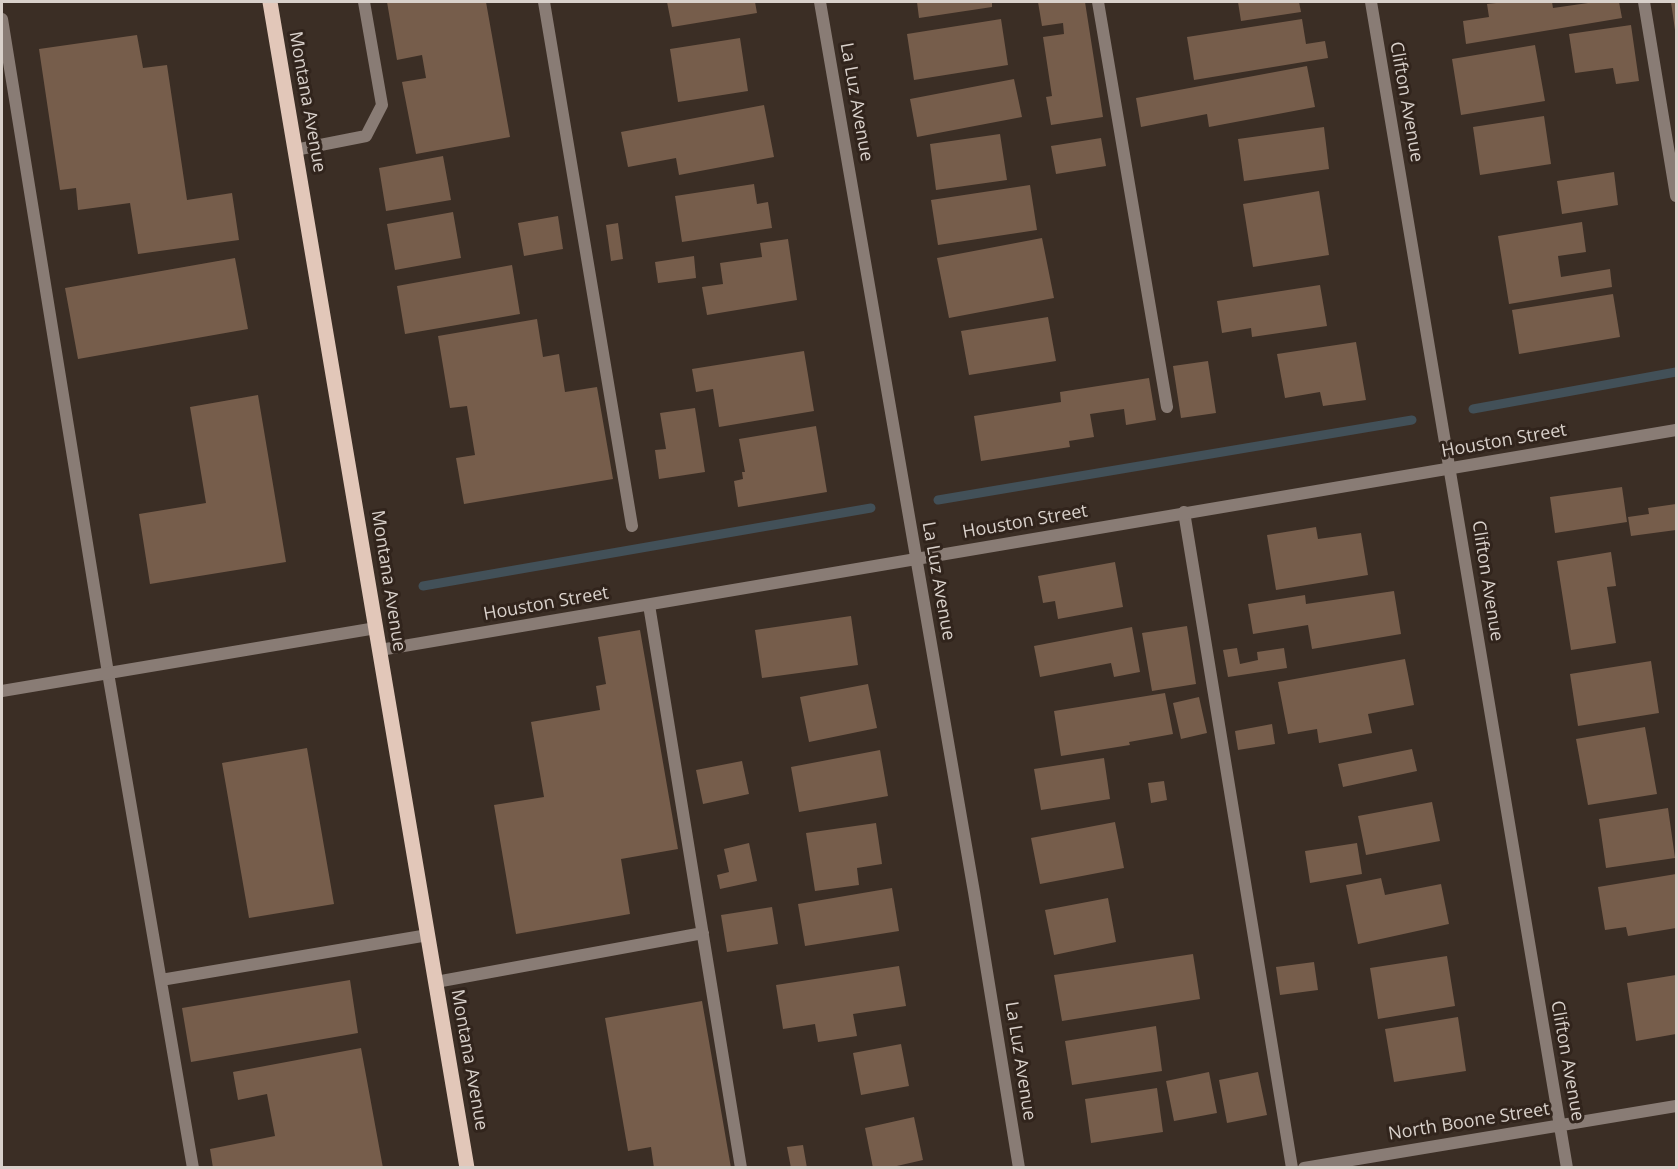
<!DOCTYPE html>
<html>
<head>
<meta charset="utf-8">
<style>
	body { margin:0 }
	#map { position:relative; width:1678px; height:1169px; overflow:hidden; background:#3b2e25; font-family:"Open Sans",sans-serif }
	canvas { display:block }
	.frame { position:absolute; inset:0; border:3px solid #d9d1cb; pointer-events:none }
</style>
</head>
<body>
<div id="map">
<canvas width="1678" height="1169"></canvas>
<div class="frame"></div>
</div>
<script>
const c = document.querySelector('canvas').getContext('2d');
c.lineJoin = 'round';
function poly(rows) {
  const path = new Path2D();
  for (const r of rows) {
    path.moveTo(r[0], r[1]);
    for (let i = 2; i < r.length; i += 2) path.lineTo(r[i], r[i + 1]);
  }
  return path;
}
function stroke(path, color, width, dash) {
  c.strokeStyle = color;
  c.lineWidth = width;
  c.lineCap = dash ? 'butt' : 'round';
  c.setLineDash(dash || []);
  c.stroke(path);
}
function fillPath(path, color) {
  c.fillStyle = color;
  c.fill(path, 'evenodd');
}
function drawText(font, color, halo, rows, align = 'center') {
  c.font = font + ' "Open Sans",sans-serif';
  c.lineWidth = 6;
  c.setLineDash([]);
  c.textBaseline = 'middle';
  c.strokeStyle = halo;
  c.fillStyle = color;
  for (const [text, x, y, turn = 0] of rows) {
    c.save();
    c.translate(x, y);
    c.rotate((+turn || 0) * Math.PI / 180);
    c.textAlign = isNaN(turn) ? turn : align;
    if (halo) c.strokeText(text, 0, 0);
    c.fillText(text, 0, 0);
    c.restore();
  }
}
stroke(poly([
	[1473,409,1676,372],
	[938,500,1412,420],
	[423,586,871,508]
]), '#425058', 9);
fillPath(poly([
	[387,2,486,2,510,137,416,154,402,82,426,78,422,55,397,60],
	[667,2,755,2,757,13,672,27],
	[917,2,992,2,992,7,919,18],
	[1038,2,1085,2,1103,117,1051,125,1046,97,1052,96,1043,37,1064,34,1063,23,1042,26],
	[1238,2,1299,2,1301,12,1241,21],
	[1505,2,1552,2,1553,8,1595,2,1619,2,1622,18,1466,44,1463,21,1489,17,1487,4],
	[1671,2,1676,2,1676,30,1675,30],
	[1001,19,1008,65,914,80,907,34],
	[1302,19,1306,44,1325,41,1328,58,1194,80,1187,37],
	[1631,25,1639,81,1616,84,1613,68,1575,73,1569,34],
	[137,35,143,68,167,65,187,200,232,193,239,240,138,254,130,203,78,210,76,188,60,190,39,49],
	[740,38,748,91,678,102,670,49],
	[1535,45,1545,101,1461,115,1452,59],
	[1307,66,1315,107,1209,127,1207,114,1141,127,1136,98],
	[1014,79,1022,117,917,137,910,99],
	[764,105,774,157,679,175,676,158,628,167,621,132],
	[1544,116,1551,164,1480,175,1473,127],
	[1324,127,1329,169,1244,181,1238,139],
	[1000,134,1007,180,936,190,930,144],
	[1101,138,1106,166,1056,174,1051,146],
	[443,156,451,200,386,211,379,168],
	[1614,172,1618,205,1562,214,1557,181],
	[754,184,757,204,768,202,772,228,682,242,675,196],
	[1030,185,1037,230,938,245,931,200],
	[1319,191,1329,255,1253,267,1243,204],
	[453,212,461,258,395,270,387,224],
	[558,216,563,249,524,256,518,223],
	[1582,222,1586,252,1558,256,1561,277,1610,269,1612,287,1509,304,1498,236],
	[618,223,623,259,611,261,606,225],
	[1042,238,1054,298,949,318,937,258],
	[788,239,797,300,707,315,702,287,723,284,720,263,762,257,760,243],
	[694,256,696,278,658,283,655,262],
	[235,258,248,329,78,359,65,288],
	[512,265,520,314,405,334,397,286],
	[1320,285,1327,326,1252,337,1251,328,1222,333,1217,301],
	[1613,294,1620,337,1519,354,1512,310],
	[1048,317,1056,361,969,375,961,331],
	[537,319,543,357,559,354,565,392,597,387,613,479,464,504,456,458,475,455,467,406,450,408,438,336],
	[1356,342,1366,400,1323,406,1320,392,1285,398,1277,354],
	[804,351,814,411,719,427,713,389,696,392,692,369],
	[1208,361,1216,413,1181,418,1173,366],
	[1149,378,1156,420,1126,425,1124,409,1090,414,1094,437,1069,441,1070,447,981,461,974,416,1061,402,1060,392],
	[258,395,286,562,150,584,139,514,206,503,190,407],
	[695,408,705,472,659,479,655,450,666,449,660,413],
	[816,426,827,492,738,507,734,481,743,479,742,472,745,472,739,439],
	[1622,487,1627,522,1555,533,1550,497],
	[1676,504,1676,530,1631,536,1628,517,1649,514,1648,508],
	[1316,527,1318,539,1361,533,1368,575,1276,590,1267,535],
	[1611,552,1616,586,1607,587,1616,643,1571,650,1557,561],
	[1115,562,1123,607,1058,619,1055,601,1043,603,1038,576],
	[1394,591,1401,634,1312,649,1308,625,1253,634,1248,604,1305,595,1306,604],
	[851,616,858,665,762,678,755,630],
	[1187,626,1196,684,1152,691,1142,633],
	[1132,627,1140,672,1114,677,1111,663,1040,677,1034,646],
	[640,630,678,849,621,859,630,914,516,934,494,805,544,797,531,722,600,710,596,686,606,684,598,637],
	[1237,648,1240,664,1258,660,1257,652,1284,648,1287,668,1228,677,1223,650],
	[1405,659,1414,705,1368,714,1372,733,1319,743,1317,729,1288,734,1278,682],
	[1651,661,1659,713,1578,726,1570,674],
	[868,684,877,728,809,742,800,697],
	[1165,693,1173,734,1129,742,1130,745,1061,756,1054,711],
	[1199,697,1207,733,1181,739,1173,703],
	[1272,724,1275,744,1238,750,1235,731],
	[1645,727,1657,794,1588,805,1576,739],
	[307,748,334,904,249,918,222,763],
	[1412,749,1417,771,1343,787,1338,764],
	[880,750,888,796,799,812,791,767],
	[1104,758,1110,799,1041,810,1034,769],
	[742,761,749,794,703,804,696,770],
	[1164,781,1167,800,1151,803,1148,783],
	[1432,802,1440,841,1366,855,1358,816],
	[1668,808,1675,858,1606,868,1599,819],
	[1115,822,1124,868,1040,884,1031,838],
	[876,823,882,864,857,868,859,885,815,891,806,833],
	[749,843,757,881,720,889,717,875,729,872,724,849],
	[1357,843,1362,874,1310,883,1305,851],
	[1676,874,1676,928,1628,936,1626,927,1605,930,1598,887],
	[1381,878,1385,895,1441,884,1449,924,1358,944,1346,885],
	[892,888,899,931,805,946,798,904],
	[1108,898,1116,942,1054,955,1045,910],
	[772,907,778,944,727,952,721,915],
	[1193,954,1200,999,1062,1021,1054,975],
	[1447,956,1455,1006,1378,1019,1370,968],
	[1314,962,1318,990,1280,995,1276,967],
	[899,966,906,1006,853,1014,857,1036,818,1042,815,1024,783,1029,776,985],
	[1676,975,1676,1034,1636,1041,1627,983],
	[350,980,358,1033,191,1062,182,1008],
	[702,1001,731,1168,654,1168,651,1147,628,1151,605,1018],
	[1458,1017,1466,1071,1394,1082,1385,1029],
	[1156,1026,1162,1071,1072,1085,1065,1041],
	[901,1044,909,1086,861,1095,853,1053],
	[361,1048,383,1168,213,1168,210,1149,275,1136,267,1094,238,1100,233,1072],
	[1209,1072,1217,1113,1174,1121,1166,1081],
	[1258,1072,1267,1115,1227,1123,1219,1080],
	[1157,1088,1163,1132,1091,1143,1085,1099],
	[914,1117,923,1160,888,1168,873,1168,865,1128],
	[803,1145,807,1168,791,1168,787,1147]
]), '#765d4b');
stroke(poly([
	[544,2,632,526],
	[1098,2,1167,407],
	[1644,2,1676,196],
	[2,19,108,673,193,1168],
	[295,150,366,136,382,105,364,2],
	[1184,512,1292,1168],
	[649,605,741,1168],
	[161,980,428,935],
	[436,982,703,933]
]), '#897c75', 12);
stroke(poly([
	[820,2,974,892,1019,1168],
	[1371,2,1567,1168],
	[380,650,1676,430],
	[2,691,376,628],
	[1304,1168,1676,1106]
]), '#897c75', 12);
stroke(poly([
	[270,2,467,1168]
]), '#e2c7b9', 15);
drawText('18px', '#d9d1cb', '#31241c', [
	["Montana Avenue",307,102,80],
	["La Luz Avenue",856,102,80],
	["Clifton Avenue",1406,102,80],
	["Houston Street",1504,441,-10],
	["Houston Street",1025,522,-10],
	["Montana Avenue",388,581,81],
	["La Luz Avenue",938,581,80],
	["Clifton Avenue",1487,581,81],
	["Houston Street",546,604,-10],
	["Montana Avenue",469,1060,80],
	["La Luz Avenue",1020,1061,81],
	["Clifton Avenue",1567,1061,80],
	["North Boone Street",1469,1122,-9]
]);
</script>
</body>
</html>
